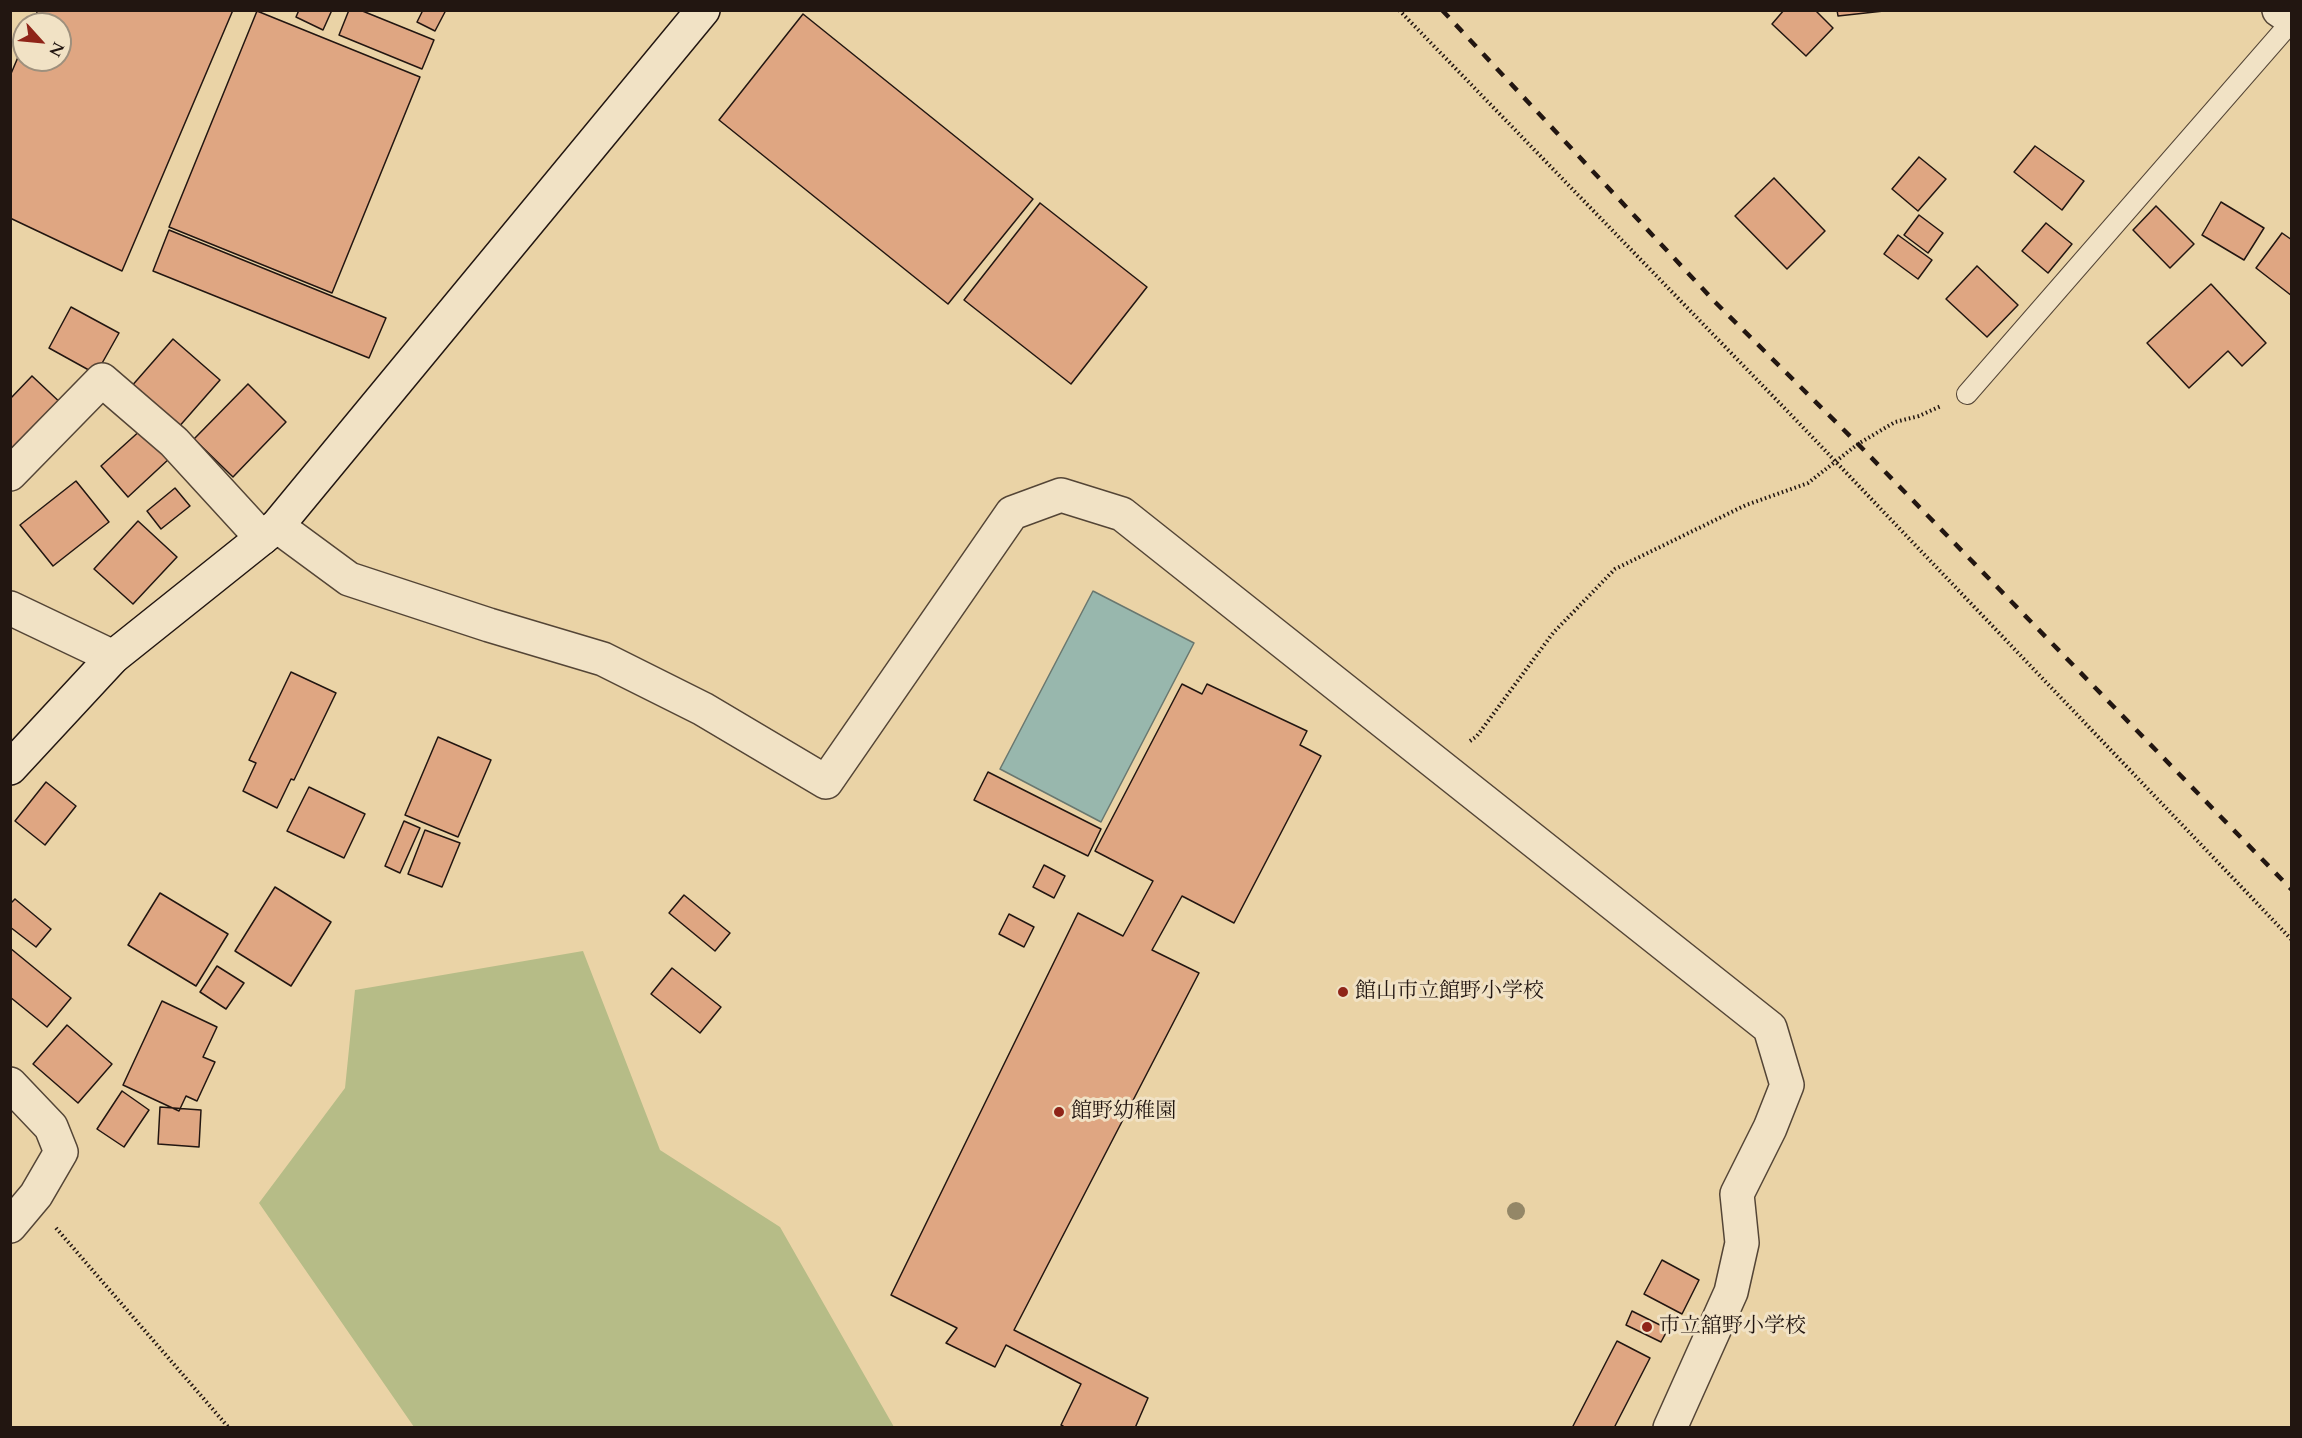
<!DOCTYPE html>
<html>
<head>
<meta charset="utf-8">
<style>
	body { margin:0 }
	#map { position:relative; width:2302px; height:1438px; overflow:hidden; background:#ead3a6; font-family:Cardo,serif }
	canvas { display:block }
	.frame { position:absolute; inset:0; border:12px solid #221611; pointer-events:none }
	.north { position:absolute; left:12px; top:12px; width:60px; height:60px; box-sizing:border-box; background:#f1e2c5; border:2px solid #9e907d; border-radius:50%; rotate:117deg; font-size:16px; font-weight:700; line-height:24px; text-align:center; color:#221611 }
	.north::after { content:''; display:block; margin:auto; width:21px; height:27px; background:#8f2418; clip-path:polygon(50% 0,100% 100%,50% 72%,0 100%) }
</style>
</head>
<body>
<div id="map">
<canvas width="2302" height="1438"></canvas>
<div class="frame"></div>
<div class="north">N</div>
</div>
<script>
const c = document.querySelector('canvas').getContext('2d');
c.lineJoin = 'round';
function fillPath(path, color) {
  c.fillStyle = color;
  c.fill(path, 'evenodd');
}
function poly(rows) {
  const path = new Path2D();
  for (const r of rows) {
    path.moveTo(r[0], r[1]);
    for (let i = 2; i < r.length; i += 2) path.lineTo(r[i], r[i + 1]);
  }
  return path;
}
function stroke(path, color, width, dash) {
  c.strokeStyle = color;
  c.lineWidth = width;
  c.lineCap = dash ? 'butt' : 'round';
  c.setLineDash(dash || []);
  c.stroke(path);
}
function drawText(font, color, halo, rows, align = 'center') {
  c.font = font + ' Cardo,"Noto Serif JP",serif';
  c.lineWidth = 6;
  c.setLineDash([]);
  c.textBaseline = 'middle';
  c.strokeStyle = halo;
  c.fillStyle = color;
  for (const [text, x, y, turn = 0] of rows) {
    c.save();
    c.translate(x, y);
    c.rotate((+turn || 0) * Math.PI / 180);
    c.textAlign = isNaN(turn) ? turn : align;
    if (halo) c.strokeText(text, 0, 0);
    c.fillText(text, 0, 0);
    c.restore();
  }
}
fillPath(poly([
	[583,951,660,1150,780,1227,894,1427,414,1427,259,1203,345,1088,355,990]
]), '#b6bc87');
const water = poly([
	[1093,591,1194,643,1101,822,1000,769,1093,591]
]);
fillPath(water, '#98b7ad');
stroke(water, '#69776f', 1.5);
const building = poly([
	[38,10,233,10,122,271,10,218,10,76,24,43,24,60,60,60,60,24,32,24,38,10],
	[299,10,332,10,323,30,296,17,299,10],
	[349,10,360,10,434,40,422,69,339,35,349,10],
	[423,10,446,10,435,31,417,22,423,10],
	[1784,10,1815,10,1833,28,1806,56,1772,24,1784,10],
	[1837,10,1893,10,1838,16,1837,10],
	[257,11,420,77,332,293,169,227,257,11],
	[803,14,1033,199,948,304,719,120,803,14],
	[2035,146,2084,181,2062,210,2014,172,2035,146],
	[1919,157,1946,179,1918,211,1892,189,1919,157],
	[1774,178,1825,231,1787,269,1735,216,1774,178],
	[2221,202,2264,228,2244,260,2202,235,2221,202],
	[1040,203,1147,287,1071,384,964,300,1040,203],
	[2156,206,2194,244,2170,268,2133,230,2156,206],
	[1919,215,1943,233,1928,253,1904,235,1919,215],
	[2046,223,2072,244,2048,273,2022,251,2046,223],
	[169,230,386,318,369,358,153,271,169,230],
	[2282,233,2292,240,2292,296,2256,268,2282,233],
	[1898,235,1932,260,1918,279,1884,254,1898,235],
	[1977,266,2018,305,1987,337,1946,299,1977,266],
	[2211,284,2266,343,2242,366,2228,351,2189,388,2147,343,2211,284],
	[71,307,119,333,96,374,49,348,71,307],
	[173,339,220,380,177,429,130,388,173,339],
	[32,376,65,407,19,458,10,450,10,399,32,376],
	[248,384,286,422,233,477,194,439,248,384],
	[143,428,170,458,128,497,101,466,143,428],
	[76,481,109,522,53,566,20,525,76,481],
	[175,488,190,506,161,529,147,511,175,488],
	[138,521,177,557,133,604,94,569,138,521],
	[291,672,336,693,294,780,291,779,277,808,243,791,256,763,249,760,291,672],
	[1182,684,1202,694,1207,684,1307,731,1300,745,1321,756,1234,923,1182,896,1152,950,1199,973,1014,1330,1148,1398,1135,1428,1066,1428,1061,1425,1081,1384,1006,1345,995,1367,946,1343,957,1328,891,1295,1078,913,1123,936,1153,881,1095,851,1182,684],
	[438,737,491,760,458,837,405,815,438,737],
	[988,772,1101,829,1088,856,974,800,988,772],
	[46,782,76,806,45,845,15,821,46,782],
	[309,787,365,814,344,858,287,831,309,787],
	[404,821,420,828,400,873,385,866,404,821],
	[425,830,460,843,442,887,408,874,425,830],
	[1044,865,1065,876,1054,898,1033,887,1044,865],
	[275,887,331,922,291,986,235,951,275,887],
	[160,893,228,934,196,986,128,945,160,893],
	[684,895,730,933,715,951,669,913,684,895],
	[15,899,51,929,36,947,10,927,10,904,15,899],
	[1009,914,1034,927,1024,947,999,934,1009,914],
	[10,948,71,998,47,1027,10,997,10,948],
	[217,966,244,983,226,1009,200,992,217,966],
	[672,968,721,1007,700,1033,651,994,672,968],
	[162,1001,217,1027,203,1057,215,1062,197,1101,186,1096,179,1111,123,1085,162,1001],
	[67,1025,112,1064,78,1103,33,1064,67,1025],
	[122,1091,149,1110,124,1147,97,1129,122,1091],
	[160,1107,201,1110,199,1147,158,1144,160,1107],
	[1662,1260,1699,1280,1682,1314,1644,1294,1662,1260],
	[1632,1311,1668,1329,1661,1342,1626,1325,1632,1311],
	[1617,1341,1650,1358,1614,1428,1572,1428,1617,1341]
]);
fillPath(building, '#dfa682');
stroke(building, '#221611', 1.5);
const lane = poly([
	[1967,394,2292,21]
]);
const street = poly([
	[2279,10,2292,19],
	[10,474,102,380,174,442,262,538],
	[277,526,349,579,489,625,603,659,703,709,826,782,1012,513,1061,495,1122,514,1770,1028,1787,1085,1770,1128,1737,1194,1742,1243,1731,1292,1670,1428],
	[10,608,113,657],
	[10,1084,51,1127,61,1152,36,1195,10,1226]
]);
const secondary = poly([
	[10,768,113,657,277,526,703,10]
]);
stroke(lane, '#544536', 22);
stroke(street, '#544536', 36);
stroke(secondary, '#221611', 36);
stroke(poly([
	[1399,10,1795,419,2292,940],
	[1470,741,1477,736,1553,633,1615,569,1746,505,1808,483,1858,444,1895,422,1919,416,1941,406],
	[56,1228,229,1428]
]), '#221611', 4, [1.5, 3]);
stroke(lane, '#f1e2c5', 20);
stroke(street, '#f1e2c5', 33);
stroke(secondary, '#f1e2c5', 33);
stroke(poly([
	[1442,10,1716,303,1858,444,2292,890]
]), '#221611', 4.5, [10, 10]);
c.fillStyle = '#948767';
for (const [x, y] of [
	[1516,1211]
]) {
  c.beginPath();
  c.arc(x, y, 9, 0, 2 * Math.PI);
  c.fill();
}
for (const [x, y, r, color] of [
	[1343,992,6,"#8f2418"],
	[1059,1112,6,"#8f2418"],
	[1647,1327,6,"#8f2418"]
]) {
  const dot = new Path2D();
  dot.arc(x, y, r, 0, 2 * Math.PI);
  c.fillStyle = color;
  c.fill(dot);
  stroke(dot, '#f1e2c5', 2);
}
drawText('21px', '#221611', '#f1e2c5', [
	["館山市立館野小学校",1355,992],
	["館野幼稚園",1071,1112],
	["市立舘野小学校",1659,1327]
], 'left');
</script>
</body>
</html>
